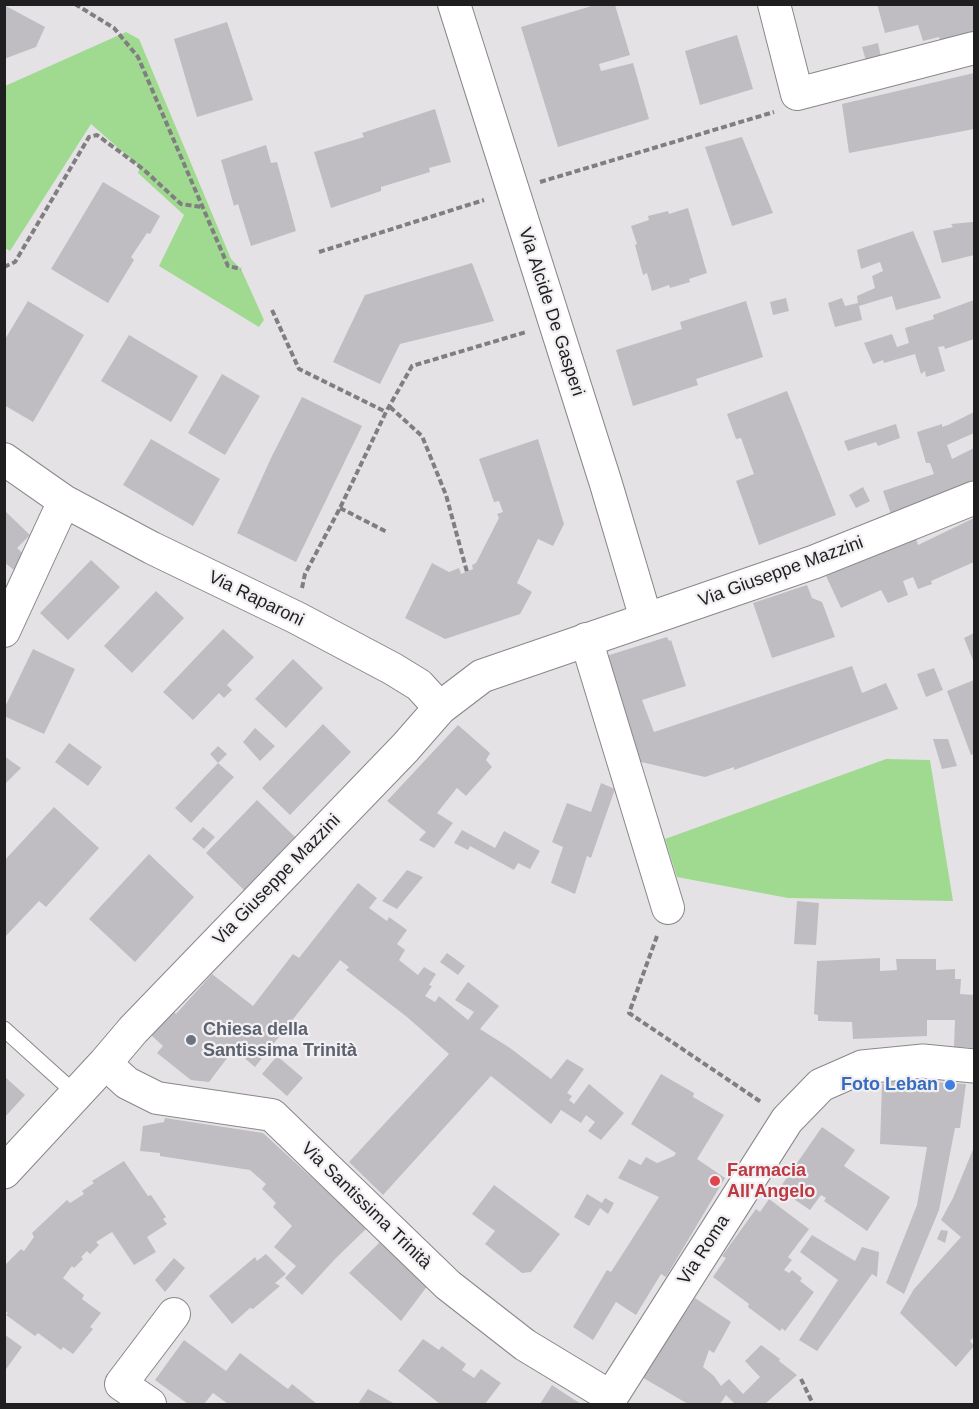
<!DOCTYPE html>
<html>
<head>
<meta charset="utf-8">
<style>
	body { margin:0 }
	#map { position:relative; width:979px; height:1409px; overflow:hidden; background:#e5e2e5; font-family:Arial,sans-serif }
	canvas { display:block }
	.frame { position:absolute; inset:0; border:6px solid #201f20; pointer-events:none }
</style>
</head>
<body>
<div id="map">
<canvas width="979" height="1409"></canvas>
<div class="frame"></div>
</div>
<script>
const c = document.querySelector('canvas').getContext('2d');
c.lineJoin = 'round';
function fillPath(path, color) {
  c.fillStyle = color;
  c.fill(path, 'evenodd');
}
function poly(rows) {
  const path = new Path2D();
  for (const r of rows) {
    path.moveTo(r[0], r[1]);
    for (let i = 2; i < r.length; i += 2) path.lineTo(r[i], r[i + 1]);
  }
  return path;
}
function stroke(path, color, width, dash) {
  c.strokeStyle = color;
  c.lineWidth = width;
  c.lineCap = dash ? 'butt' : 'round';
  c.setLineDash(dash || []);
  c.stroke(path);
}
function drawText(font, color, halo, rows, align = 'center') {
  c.font = font + ' Arial,sans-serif';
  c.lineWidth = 4.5;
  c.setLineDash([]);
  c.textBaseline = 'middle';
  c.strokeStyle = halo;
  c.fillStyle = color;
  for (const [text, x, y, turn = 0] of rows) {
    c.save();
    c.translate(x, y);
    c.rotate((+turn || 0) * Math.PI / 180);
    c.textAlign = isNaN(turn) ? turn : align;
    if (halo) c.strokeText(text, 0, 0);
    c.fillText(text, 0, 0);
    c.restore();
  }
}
fillPath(poly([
	[126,32,139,39,231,259,241,269,264,320,259,327,159,266,184,215,138,173,140,167,91,124,10,251,5,248,5,86],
	[886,759,930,760,953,901,788,898,677,877,665,839]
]), '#9fda90');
fillPath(poly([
	[877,4,974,4,974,37,942,46,939,37,923,41,918,25,885,33],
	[4,5,45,27,36,47,4,59],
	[595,5,615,5,630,55,599,64,601,71,633,63,649,119,558,147,521,27],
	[227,22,253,100,197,117,174,39],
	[737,35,753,89,700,105,685,51],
	[878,43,881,57,866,61,862,47],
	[974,73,974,129,849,153,842,104],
	[435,109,451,162,429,168,430,172,381,187,381,191,331,208,314,152,364,137,362,133],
	[742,137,773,213,732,226,705,147],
	[266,145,271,163,277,162,296,231,251,246,238,204,234,206,221,160],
	[103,182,160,216,150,234,147,233,131,257,134,260,108,303,51,269],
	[688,208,707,273,689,279,690,282,670,288,669,285,652,291,647,273,643,275,635,245,637,244,631,226,649,220,648,216,668,211,669,214],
	[973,222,974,255,942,263,933,231,953,227,951,224],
	[913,231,941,298,896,310,892,296,859,306,862,320,835,327,828,303,842,298,845,306,858,303,857,296,875,288,872,276,883,271,880,262,861,269,857,250],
	[472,263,494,321,400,344,380,384,333,362,365,295],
	[786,298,789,311,773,315,770,302],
	[974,300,974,339,945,349,944,346,938,347,945,371,926,377,925,371,921,374,915,354,884,363,883,360,873,364,864,343,892,334,897,347,909,343,905,328,934,319,933,315],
	[28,301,84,335,33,422,4,405,4,341],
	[746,301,763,357,696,379,698,385,633,406,616,350,682,329,680,322],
	[129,335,198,376,171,422,101,381],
	[222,374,260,396,225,455,188,433],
	[787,391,836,515,759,545,736,481,754,474,741,438,736,439,727,414],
	[302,397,362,426,296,562,237,533,271,458],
	[974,412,974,433,947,445,952,459,974,448,974,489,892,517,883,491,934,474,930,463,926,463,917,432,942,424,942,427,948,425],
	[896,424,900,438,878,446,876,442,848,451,844,441],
	[151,439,220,479,193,526,123,485],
	[538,439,564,524,553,546,538,539,517,583,532,592,520,614,445,639,405,618,432,563,449,572,459,568,461,574,473,569,472,565,476,563,499,518,497,514,503,512,499,501,494,502,479,459],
	[863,487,870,501,856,508,849,495],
	[4,510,30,535,17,548,27,557,14,570,4,562],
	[974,518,974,562,931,581,932,584,918,589,913,577,903,581,908,595,888,603,881,590,841,608,826,576,916,539,918,545],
	[91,560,120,587,68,640,40,613],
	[807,585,812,598,822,602,835,637,772,658,753,603],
	[156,591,184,618,132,673,104,646],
	[223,629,254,657,227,685,232,690,224,698,219,693,193,720,163,692],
	[974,633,974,663,964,638],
	[667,637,669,641,671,640,686,686,642,700,654,732,852,666,862,693,886,683,898,709,734,770,734,767,705,777,637,761,603,657],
	[33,649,75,669,44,734,4,716,4,709],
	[293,659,323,688,286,728,255,699],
	[934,668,943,690,926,697,917,674],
	[974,680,974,754,971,755,947,691],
	[323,724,351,752,290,815,262,788],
	[458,725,490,753,486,760,492,767,466,796,457,788,437,813,453,823,434,848,419,840,426,832,387,801],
	[255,728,275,746,260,761,243,742],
	[933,739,948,739,957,766,942,769],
	[69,743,102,767,88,786,55,762],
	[218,746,227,754,218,763,210,754],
	[4,756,21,768,4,785],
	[218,763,234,777,191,823,175,808],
	[601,783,615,789,591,858,587,856,575,894,551,883,563,847,552,842,567,803,591,812],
	[257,800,295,837,244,890,206,853],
	[54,807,99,848,46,907,39,901,4,938,4,861],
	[203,827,215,837,204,849,192,839],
	[462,830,495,848,504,831,540,851,530,869,518,863,514,870,470,846,468,850,454,843],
	[149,854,194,897,135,962,89,919],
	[407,870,423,877,397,909,382,901],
	[358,883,377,898,369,908,387,921,389,917,407,930,397,944,405,950,399,960,418,975,424,967,436,974,429,985,432,986,425,996,435,1002,439,996,468,1020,474,1012,455,1000,468,982,499,1006,480,1029,510,1048,551,1079,567,1059,584,1069,567,1093,572,1096,569,1100,574,1104,589,1084,624,1113,601,1140,588,1131,595,1122,586,1115,581,1123,561,1110,551,1124,491,1076,383,1195,349,1162,449,1054,407,1017,346,970,349,967,340,960,255,1067,234,1049,209,1082,191,1080,157,1053,163,1046,151,1035,172,1010,176,1014,212,974,253,1006,293,954,299,958],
	[797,901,819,903,816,945,794,944],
	[447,953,465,966,458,975,440,962],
	[880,958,880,971,897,970,896,959,936,959,936,970,955,969,955,979,961,979,960,994,974,995,974,1048,954,1047,955,1020,927,1020,927,1036,853,1039,852,1022,818,1021,818,1015,814,1014,817,961],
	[277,1056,303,1078,287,1096,262,1074],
	[661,1074,694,1093,693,1097,724,1115,697,1159,725,1178,666,1277,661,1274,636,1315,616,1302,593,1340,573,1327,607,1270,611,1272,659,1197,618,1178,629,1159,641,1165,646,1157,657,1163,674,1156,676,1153,631,1124],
	[4,1076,25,1095,6,1116,4,1114],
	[900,1080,966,1084,960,1128,955,1128,939,1210,904,1294,886,1283,917,1205,927,1147,880,1144,882,1084],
	[165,1118,263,1133,367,1228,335,1259,302,1295,285,1278,296,1266,274,1247,292,1226,273,1207,276,1203,262,1189,266,1184,250,1170,160,1156,160,1153,140,1151,143,1126,164,1122],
	[822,1127,855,1150,844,1166,890,1197,867,1231,824,1201,826,1198,821,1195,810,1210,779,1189],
	[974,1147,974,1337,970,1341,974,1346,956,1367,900,1313,914,1289,961,1237,941,1220,953,1198],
	[124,1161,148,1196,151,1195,166,1217,163,1219,167,1224,147,1237,156,1252,134,1265,112,1232,96,1242,99,1245,90,1254,87,1251,81,1257,83,1259,74,1268,72,1266,63,1278,84,1295,82,1299,101,1313,90,1327,93,1329,73,1354,63,1347,61,1350,38,1333,35,1336,6,1315,8,1313,4,1310,4,1266,21,1249,24,1251,34,1237,32,1233,67,1200,70,1203,84,1194,82,1191,94,1183,92,1181],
	[494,1185,560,1234,531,1272,522,1273,485,1244,495,1231,472,1214],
	[587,1194,602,1203,605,1198,614,1203,608,1214,600,1208,589,1226,574,1217],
	[769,1199,809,1229,788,1257,792,1260,784,1270,789,1273,792,1270,802,1278,800,1281,814,1292,785,1331,782,1328,780,1331,748,1307,749,1304,713,1277,726,1258,722,1256,756,1209,760,1212],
	[941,1230,948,1231,945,1243,937,1239],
	[812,1235,855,1261,862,1247,879,1252,877,1277,872,1274,817,1351,799,1340,838,1280,800,1252],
	[381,1241,428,1285,401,1321,349,1273],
	[266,1254,286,1274,275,1283,280,1286,253,1309,250,1308,232,1324,209,1296,255,1257,257,1261],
	[174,1258,185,1268,165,1292,155,1280],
	[695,1298,731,1322,714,1353,709,1350,703,1367,714,1376,721,1386,729,1379,743,1394,760,1377,745,1361,761,1345,780,1359,779,1361,797,1375,765,1404,735,1404,726,1395,720,1404,688,1404,640,1376,673,1326,676,1327],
	[4,1334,22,1347,4,1372],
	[423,1339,439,1350,442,1346,466,1364,462,1370,474,1378,481,1369,501,1383,485,1404,440,1404,398,1371],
	[184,1340,226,1371,240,1353,288,1389,292,1384,317,1404,228,1404,213,1393,204,1404,188,1404,155,1380],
	[552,1385,567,1395,581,1404,540,1404],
	[368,1389,395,1404,358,1404]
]), '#bfbdc1');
const lane = poly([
	[4,1029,76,1094]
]);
const street = poly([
	[454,4,606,484,646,619],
	[774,4,797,94,974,48],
	[4,459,64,501,152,548,297,618,393,669,419,685,440,708],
	[4,631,64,501],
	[586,639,668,908],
	[105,1063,127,1083,157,1098,272,1115,448,1285,525,1345,611,1397],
	[150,1404,121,1384,174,1314]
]);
const secondary = poly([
	[4,1172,105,1063,133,1030,405,748,440,708,482,676,814,562,974,498],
	[609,1404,611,1397,787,1120,821,1085,862,1067,923,1061,974,1066]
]);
stroke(lane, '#8a878a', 17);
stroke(street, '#8a878a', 34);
stroke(secondary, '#8a878a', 35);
stroke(poly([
	[75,4,114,28,138,57,228,266,241,269],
	[540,182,774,112],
	[319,252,484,200],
	[4,267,15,262,89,137,97,135,143,169,181,204,202,207],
	[272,310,299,369,386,412],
	[390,407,422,436,446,495,467,572],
	[340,508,387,532],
	[302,588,305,574,340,508,386,412,412,366,526,332],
	[657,936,629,1013,761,1102],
	[801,1379,813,1404]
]), '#807e80', 4, [6, 3]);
stroke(lane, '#fff', 15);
stroke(street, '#fff', 32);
stroke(secondary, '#fff', 33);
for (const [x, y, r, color] of [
	[191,1040,6,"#6b7280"],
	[950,1085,6,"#3f7fe0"],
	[715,1181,6,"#e0444e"]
]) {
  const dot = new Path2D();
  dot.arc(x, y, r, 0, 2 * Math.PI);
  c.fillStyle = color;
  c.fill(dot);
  stroke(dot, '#f2eff3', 2);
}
drawText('18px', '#201f20', '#f2eff3', [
	["Via Alcide De Gasperi",551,312,72],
	["Via Giuseppe Mazzini",781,572,-20],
	["Via Raparoni",256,599,26],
	["Via Giuseppe Mazzini",277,880,-46],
	["Via Santissima Trinità",366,1206,44],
	["Via Roma",704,1250,-57]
]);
drawText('bold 18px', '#5b616d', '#f2eff3', [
	["Chiesa della",203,1030],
	["Santissima Trinità",203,1051]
], 'left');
drawText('bold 18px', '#366cbe', '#f2eff3', [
	["Foto Leban",938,1085]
], 'right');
drawText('bold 18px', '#be3a42', '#f2eff3', [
	["Farmacia",727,1171],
	["All'Angelo",727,1192]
], 'left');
</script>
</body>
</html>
